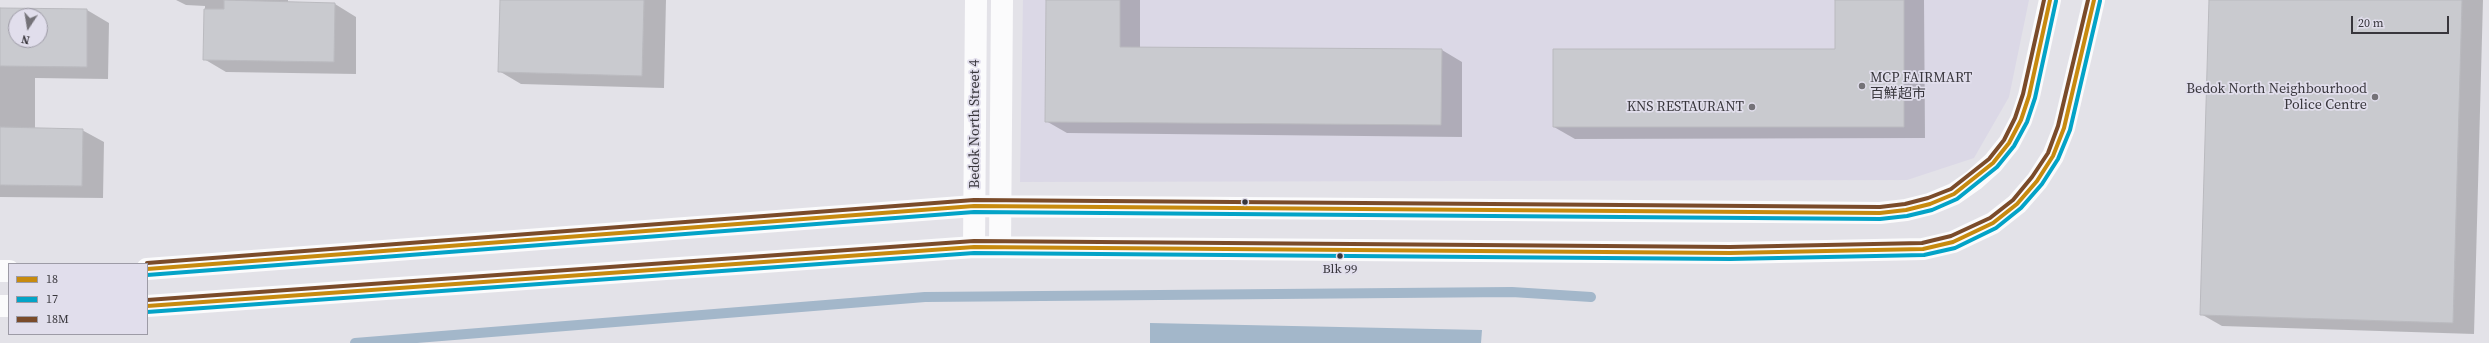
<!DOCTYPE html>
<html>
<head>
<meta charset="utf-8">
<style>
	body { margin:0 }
	#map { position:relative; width:2489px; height:343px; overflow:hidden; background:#e3e2e8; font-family:"Source Serif 4",serif }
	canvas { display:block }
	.legend { position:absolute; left:8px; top:263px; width:140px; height:72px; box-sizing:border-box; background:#e1deec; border:1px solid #9d9ba6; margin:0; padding:5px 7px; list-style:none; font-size:12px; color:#38363c }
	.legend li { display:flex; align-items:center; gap:8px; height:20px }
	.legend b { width:20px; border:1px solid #9d9ba6 }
	.north { position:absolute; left:8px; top:8px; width:40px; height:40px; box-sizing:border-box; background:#e1deec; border:1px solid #9d9ba6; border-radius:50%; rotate:192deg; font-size:11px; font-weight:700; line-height:16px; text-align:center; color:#38363c }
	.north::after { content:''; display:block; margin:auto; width:14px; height:18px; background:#747278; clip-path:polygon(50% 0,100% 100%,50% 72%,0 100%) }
	.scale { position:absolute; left:2351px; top:16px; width:98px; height:18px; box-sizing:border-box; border:2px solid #38363c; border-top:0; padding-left:5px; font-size:12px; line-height:14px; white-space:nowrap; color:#38363c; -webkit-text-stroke:3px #e1deec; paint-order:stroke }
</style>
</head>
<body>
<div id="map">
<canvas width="2489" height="343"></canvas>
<ul class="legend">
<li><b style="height:5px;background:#c78a0f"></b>18</li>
<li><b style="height:5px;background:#03a3c7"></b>17</li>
<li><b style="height:5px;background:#7a4b2a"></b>18M</li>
</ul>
<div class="north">N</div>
<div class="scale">20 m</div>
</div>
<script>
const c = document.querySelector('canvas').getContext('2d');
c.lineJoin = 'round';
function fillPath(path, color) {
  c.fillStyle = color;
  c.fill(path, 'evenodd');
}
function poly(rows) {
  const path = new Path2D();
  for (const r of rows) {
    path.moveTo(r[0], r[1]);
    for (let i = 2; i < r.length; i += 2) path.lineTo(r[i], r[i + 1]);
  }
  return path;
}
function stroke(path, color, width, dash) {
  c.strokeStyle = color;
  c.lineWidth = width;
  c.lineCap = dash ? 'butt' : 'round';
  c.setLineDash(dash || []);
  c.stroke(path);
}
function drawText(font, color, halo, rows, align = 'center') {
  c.font = font + ' "Source Serif 4","Noto Sans SC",serif';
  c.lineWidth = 3.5;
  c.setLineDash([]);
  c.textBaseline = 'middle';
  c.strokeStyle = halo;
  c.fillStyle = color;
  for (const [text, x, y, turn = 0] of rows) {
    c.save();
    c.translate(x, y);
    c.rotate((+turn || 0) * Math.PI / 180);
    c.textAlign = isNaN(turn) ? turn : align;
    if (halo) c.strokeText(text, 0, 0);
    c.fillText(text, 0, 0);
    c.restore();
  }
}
fillPath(poly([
	[1023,0,2029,0,2009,97,1974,158,1907,180,1020,182]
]), '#dbd8e6');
fillPath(poly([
	[1150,323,1482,330,1481,343,1150,343]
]), '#a3b7ca');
fillPath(poly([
	[176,0,288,0,288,3,335,4,356,17,356,74,226,72,204,59,205,6,186,5],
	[501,0,666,0,664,88,521,84,499,71],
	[1047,0,1140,0,1140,49,1442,50,1462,62,1462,137,1067,133,1046,121],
	[1836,0,1924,0,1925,138,1575,139,1554,127,1836,50],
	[2210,0,2483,0,2474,334,2222,326,2201,314],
	[0,9,87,10,109,23,108,79,35,78,35,129,82,130,104,142,103,198,0,197],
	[16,16,40,16,40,40,16,40]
]), '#0003');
stroke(poly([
	[355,343,925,297,1512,292,1591,297]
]), '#a3b7ca', 10);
const building = poly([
	[224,0,335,3,334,62,203,60,204,9,224,9,224,0],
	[500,0,644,0,642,76,498,72,500,0],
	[1046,0,1120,0,1120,47,1442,49,1441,125,1045,122,1046,0],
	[1835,0,1904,0,1904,127,1553,127,1553,49,1835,49,1835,0],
	[2209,0,2462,0,2453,323,2200,315,2209,0],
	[0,8,87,9,87,67,0,66,0,8],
	[16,16,40,16,40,40,16,40,16,16],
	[0,127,83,129,82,186,0,185,0,127]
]);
fillPath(building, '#c9cacf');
stroke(building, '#bababf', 1);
stroke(poly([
	[974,247,976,0],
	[1000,247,1002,0],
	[147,269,974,206,1770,212,1880,213,1906,210,1930,204,1954,194,1974,180,1993,163,2009,143,2021,120,2029,96,2050,0],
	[0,271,9,271],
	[0,306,9,306],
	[147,306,974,247,1730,253,1923,249,1953,242,1993,223,2017,204,2037,181,2053,156,2064,128,2094,0]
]), '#fbfbfc', 22);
stroke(poly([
	[147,269,974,206,1880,213,1906,210,1930,204,1954,194,1993,163,2009,143,2021,120,2029,96,2050,0],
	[147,306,974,247,1730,253,1923,249,1953,242,1993,223,2017,204,2037,181,2053,156,2064,128,2094,0]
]), '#c78a0f', 4);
stroke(poly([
	[147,275,974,212,1880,219,1907,216,1932,210,1957,199,1997,167,2014,146,2027,122,2035,98,2056,1],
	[147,312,974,253,1730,259,1924,255,1955,248,1996,228,2021,208,2042,184,2058,159,2070,130,2100,1]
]), '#03a3c7', 4);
stroke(poly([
	[147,263,974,200,1880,207,1905,204,1928,198,1951,189,1989,159,2004,140,2015,118,2023,94,2044,0],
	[147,300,974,241,1730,247,1922,243,1951,236,1990,218,2013,200,2032,177,2048,153,2058,126,2088,0]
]), '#7a4b2a', 4);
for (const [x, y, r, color] of [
	[1862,86,4,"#747278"],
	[2375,97,4,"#747278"],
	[1752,107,4,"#747278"],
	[1245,202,3.5,"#38363c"],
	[1340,256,3.5,"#38363c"]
]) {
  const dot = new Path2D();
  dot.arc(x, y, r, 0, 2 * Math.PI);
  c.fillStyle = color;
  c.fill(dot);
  stroke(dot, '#e1deec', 1.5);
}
drawText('13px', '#38363c', '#e1deec', [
	["Blk 99",1340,270]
]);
drawText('14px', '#38363c', '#e1deec', [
	["MCP FAIRMART",1870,78,"left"],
	["百鮮超市",1870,94,"left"],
	["Bedok North Neighbourhood",2367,89],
	["Police Centre",2367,105],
	["KNS RESTAURANT",1744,107]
], 'right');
drawText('14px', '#38363c', '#e1deec', [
	["Bedok North Street 4",975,124,-90]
]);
</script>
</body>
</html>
